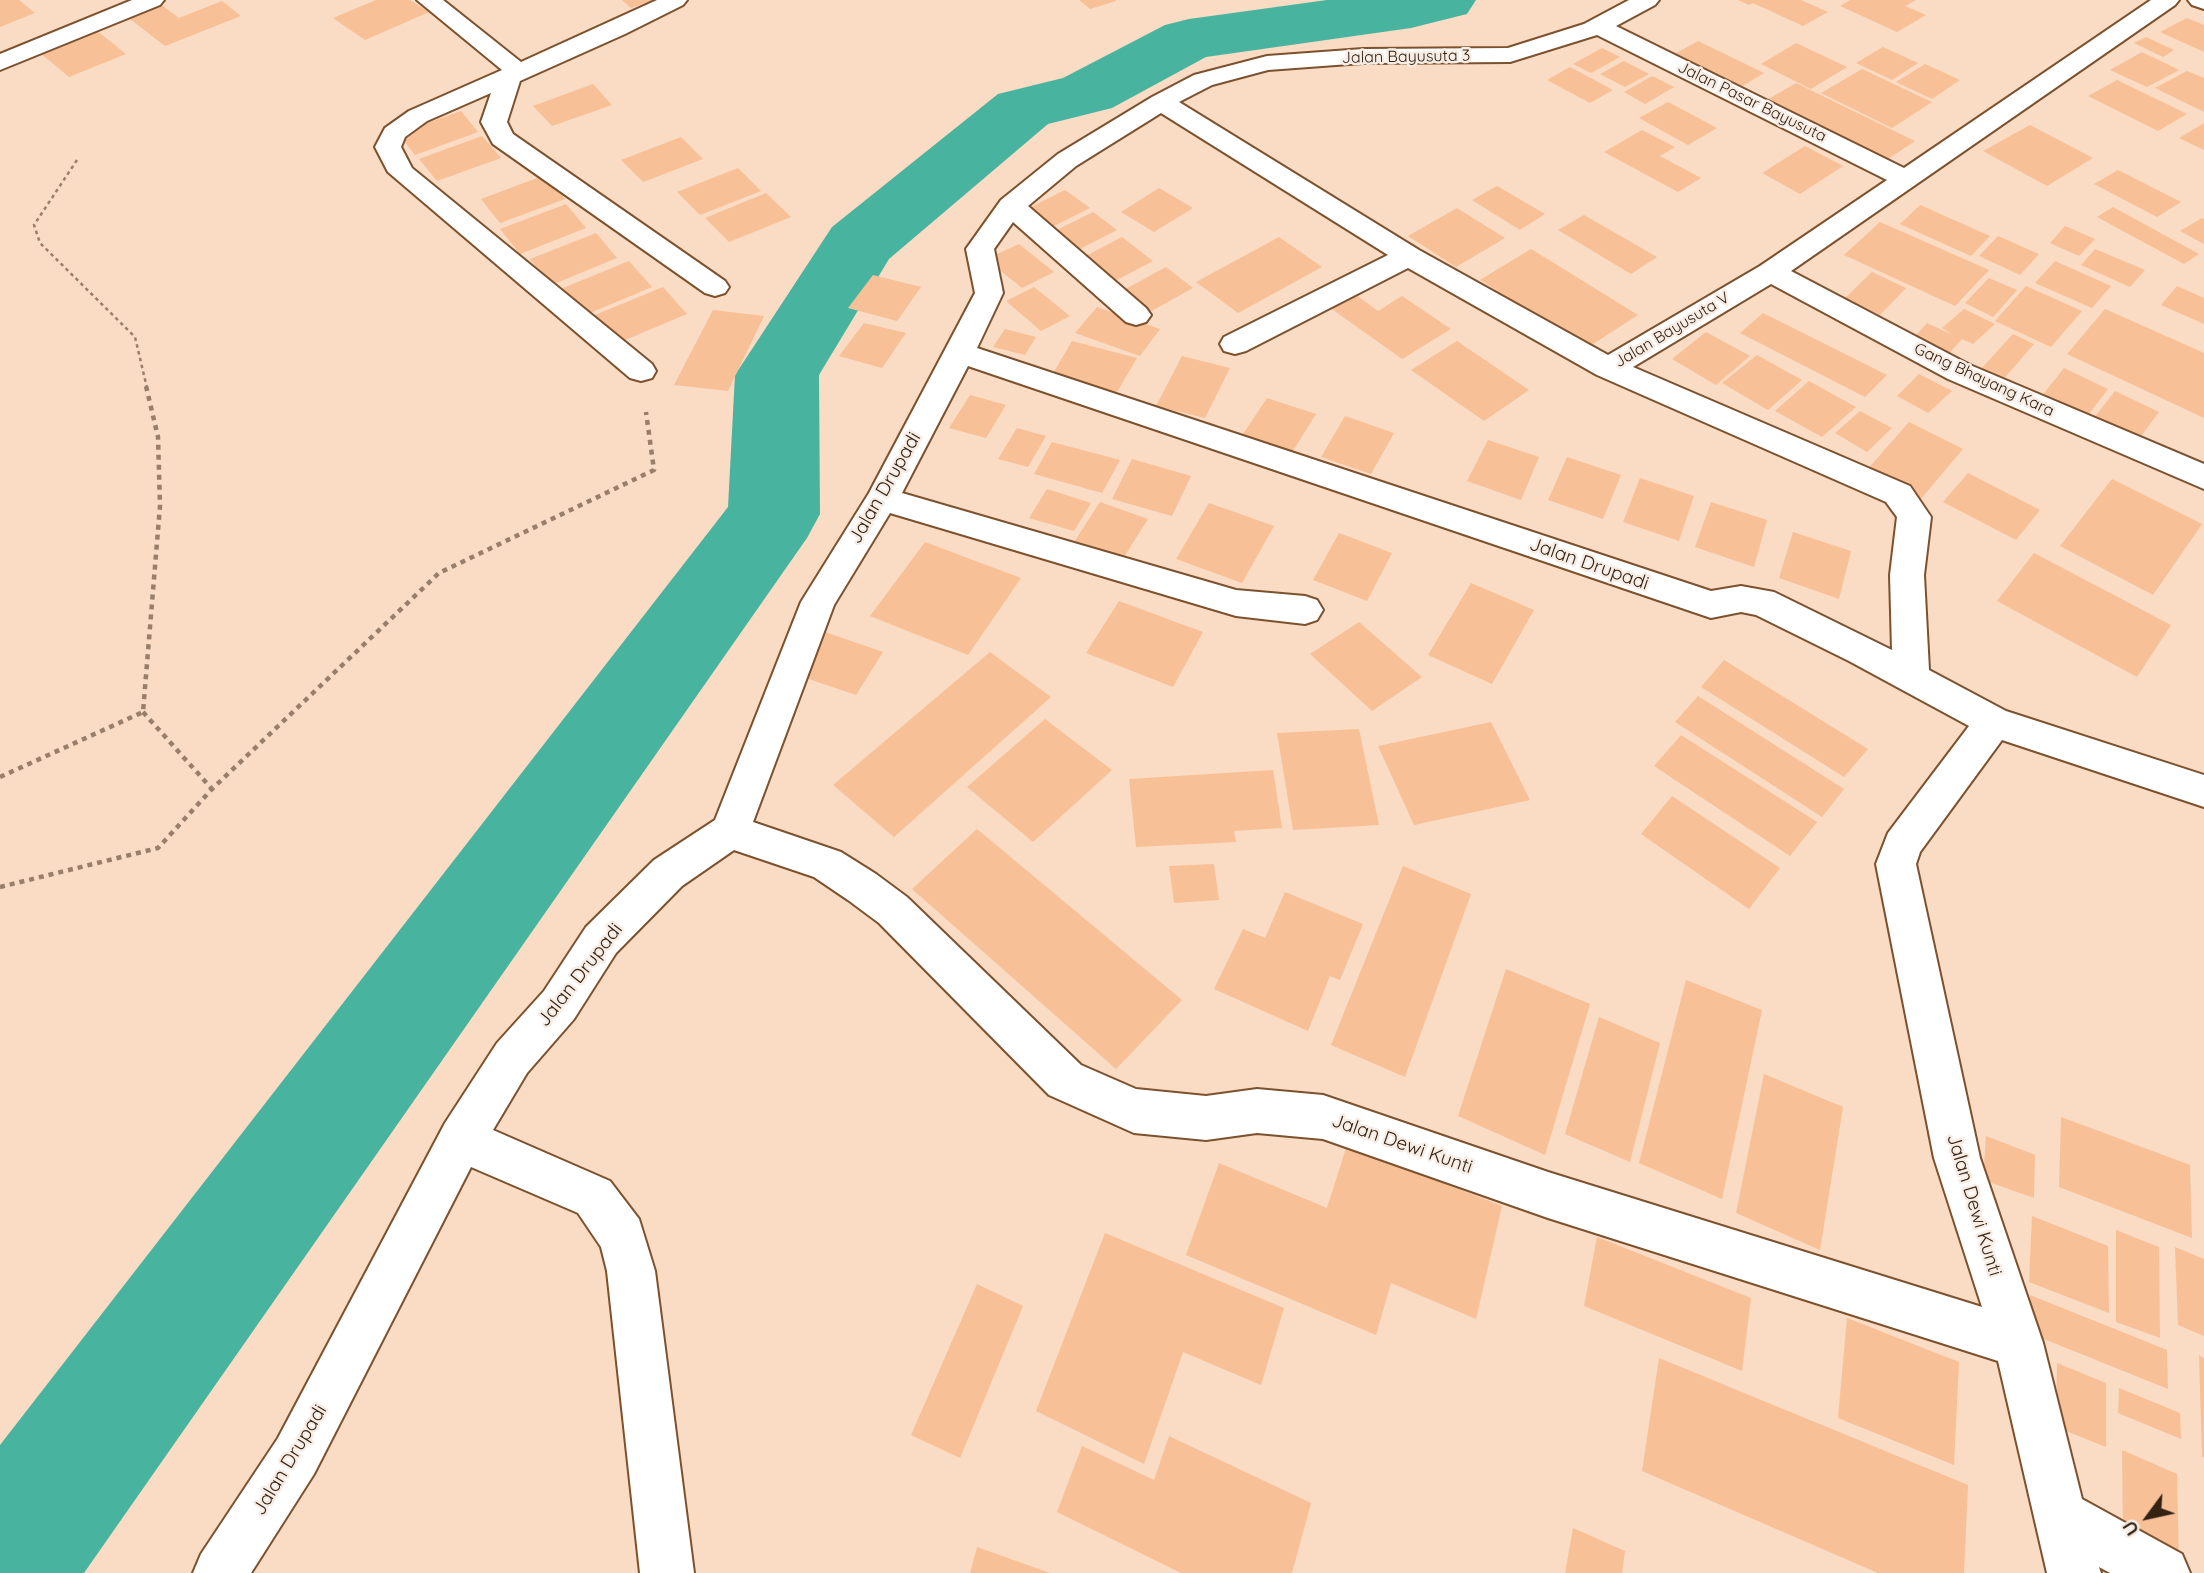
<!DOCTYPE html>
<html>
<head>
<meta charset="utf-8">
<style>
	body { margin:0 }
	#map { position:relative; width:2204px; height:1573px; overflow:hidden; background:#fadbc4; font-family:Quicksand,sans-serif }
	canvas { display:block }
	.north { position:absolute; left:2113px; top:1482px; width:70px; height:70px; -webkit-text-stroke:5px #f7ede5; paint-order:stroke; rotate:237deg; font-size:19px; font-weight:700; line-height:28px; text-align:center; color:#342213 }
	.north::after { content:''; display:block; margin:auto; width:24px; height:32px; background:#342213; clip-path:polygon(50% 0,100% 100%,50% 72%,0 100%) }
</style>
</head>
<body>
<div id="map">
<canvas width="2204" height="1573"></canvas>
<div class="north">U</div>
</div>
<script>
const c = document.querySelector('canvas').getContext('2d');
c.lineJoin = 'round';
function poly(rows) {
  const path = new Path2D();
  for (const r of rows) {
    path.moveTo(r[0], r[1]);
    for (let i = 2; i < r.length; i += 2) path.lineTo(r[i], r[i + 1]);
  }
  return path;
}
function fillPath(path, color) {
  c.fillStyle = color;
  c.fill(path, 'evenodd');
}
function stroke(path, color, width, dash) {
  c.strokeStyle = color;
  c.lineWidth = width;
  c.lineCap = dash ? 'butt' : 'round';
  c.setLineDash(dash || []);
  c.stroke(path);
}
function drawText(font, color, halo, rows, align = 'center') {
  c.font = font + ' Quicksand,sans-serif';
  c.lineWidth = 5;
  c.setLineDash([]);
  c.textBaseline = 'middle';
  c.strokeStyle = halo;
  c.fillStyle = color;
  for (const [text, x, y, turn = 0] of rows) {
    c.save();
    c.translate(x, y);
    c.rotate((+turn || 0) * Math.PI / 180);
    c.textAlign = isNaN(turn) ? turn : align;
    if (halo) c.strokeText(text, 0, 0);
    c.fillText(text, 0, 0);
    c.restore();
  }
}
fillPath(poly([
	[1327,0,1476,0,1467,14,1411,28,1206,57,1112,108,1048,124,889,259,819,375,820,514,807,538,84,1573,0,1573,0,1445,728,507,735,375,832,227,998,94,1063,78,1165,25,1189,19,1327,0]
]), '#48b4a0');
fillPath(poly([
	[0,0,19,0,35,13,0,27],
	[376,0,410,0,429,12,365,40,333,18],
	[622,0,653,0,631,8],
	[1079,0,1116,0,1116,1,1090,9],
	[1738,0,1801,0,1828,12,1803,26,1753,3,1749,5],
	[1850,0,1916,0,1905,6,1926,15,1897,32,1840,6],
	[222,1,241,16,165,46,126,16,159,3,179,18],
	[2187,18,2204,25,2204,52,2160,32],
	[96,30,126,54,69,77,39,52],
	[2146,37,2174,50,2163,57,2134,43],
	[1698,41,1764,73,1739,88,1673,55],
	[1796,43,1847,67,1811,89,1761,64],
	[1883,47,1918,63,1892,80,1856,63],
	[1602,48,1620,57,1591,73,1573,64],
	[2142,52,2179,70,2147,87,2110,70],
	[1624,61,1649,74,1625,87,1600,74],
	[1925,64,1960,80,1932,99,1896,82],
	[1570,67,1613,90,1590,103,1547,80],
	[1862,69,1932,102,1892,128,1821,93],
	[2187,71,2204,78,2204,112,2155,88],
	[1652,76,1674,87,1645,104,1624,92],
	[2117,80,2187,114,2158,131,2088,96],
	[1796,83,1915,141,1885,161,1765,101],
	[593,84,612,105,552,126,533,106],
	[1668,102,1717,128,1688,145,1639,118],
	[461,111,478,132,415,155,398,133],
	[2204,123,2204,150,2179,138],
	[2030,125,2093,158,2047,186,1983,151],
	[1642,130,1675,147,1660,156,1701,178,1678,192,1604,152],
	[482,136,501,158,437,181,419,159],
	[681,137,703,159,643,182,621,160],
	[1805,146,1843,166,1800,194,1762,173],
	[738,168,761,191,700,215,677,192],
	[2118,170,2181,202,2157,217,2094,184],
	[545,175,565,199,500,223,481,199],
	[1497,186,1545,214,1520,230,1472,200],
	[1159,188,1193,208,1154,232,1121,212],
	[1065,190,1090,208,1046,230,1021,212],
	[766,193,791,217,729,242,705,218],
	[566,204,586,228,520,254,500,229],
	[1920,205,1990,236,1971,256,1900,224],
	[2113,207,2199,254,2184,264,2097,217],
	[1457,208,1505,238,1456,267,1408,236],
	[1093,212,1117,230,1072,253,1047,235],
	[1584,215,1657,257,1631,274,1558,230],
	[2202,218,2204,219,2204,244,2180,231],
	[1880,222,1989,270,1955,306,1844,255],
	[2065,226,2095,239,2079,256,2050,243],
	[596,233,617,258,551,285,530,259],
	[1998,236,2039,254,2020,275,1979,256],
	[1122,237,1153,261,1111,283,1080,259],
	[1279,237,1322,267,1238,313,1196,282],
	[1019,244,1054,272,1022,288,986,259],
	[1531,249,1638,315,1587,348,1480,280],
	[2095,249,2145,270,2130,287,2081,265],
	[629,261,652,287,585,315,563,288],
	[2055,261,2111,286,2092,308,2035,283],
	[1166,267,1193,288,1148,313,1120,292],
	[1872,272,1906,288,1880,315,1845,298],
	[873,275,921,287,897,321,848,308],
	[1989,278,2017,290,1993,317,1965,303],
	[2026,286,2082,311,2051,347,1995,321],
	[2177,286,2204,298,2204,324,2161,305],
	[663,287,687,314,618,343,595,315],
	[1034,287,1070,316,1041,331,1006,301],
	[1353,293,1378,311,1402,296,1451,329,1402,359,1329,307],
	[1097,307,1160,329,1140,356,1075,333],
	[1964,309,1995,324,1973,344,1962,339,1943,360,1909,343,1927,323,1953,335,1942,328],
	[2105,309,2204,353,2204,418,2067,354],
	[713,310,764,316,728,391,674,385],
	[1763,313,1887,375,1865,397,1740,333],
	[864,323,906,333,882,368,839,356],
	[1005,329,1036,337,1025,355,993,347],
	[1706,332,1750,356,1716,385,1672,359],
	[2013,334,2034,344,2001,382,1979,371],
	[1072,341,1137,358,1117,392,1052,375],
	[1457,341,1529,390,1484,421,1411,370],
	[1757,355,1802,380,1768,410,1722,383],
	[1182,356,1230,368,1205,418,1156,406],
	[2064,368,2108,389,2082,423,2037,402],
	[1919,374,1952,391,1928,413,1897,396],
	[1809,381,1856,407,1822,437,1775,411],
	[2115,391,2159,412,2135,444,2090,423],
	[970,395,1006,405,986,438,949,428],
	[1267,398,1316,414,1291,454,1241,437],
	[1860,411,1892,428,1867,452,1835,433],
	[1345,416,1394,433,1371,474,1321,457],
	[1909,422,1963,449,1920,500,1866,471],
	[1017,428,1046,436,1028,467,998,459],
	[1488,440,1539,457,1521,500,1467,481],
	[1052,442,1120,460,1102,493,1034,474],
	[1567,457,1621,475,1603,519,1548,500],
	[1132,459,1191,476,1172,516,1112,499],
	[1968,473,2040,510,2016,540,1943,502],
	[1640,478,1694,496,1679,541,1623,522],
	[2112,479,2202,524,2153,595,2060,546],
	[1047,489,1091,503,1074,531,1029,518],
	[1100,502,1148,519,1122,560,1074,542],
	[1711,502,1767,520,1754,567,1695,547],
	[1209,503,1274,526,1242,583,1176,559],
	[1793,532,1851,551,1839,599,1779,578],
	[1339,533,1392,553,1367,601,1313,580],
	[925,542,1021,578,968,655,870,616],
	[2034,553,2171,625,2137,677,1997,601],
	[1471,583,1534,610,1492,684,1428,655],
	[1119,601,1203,632,1173,687,1086,653],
	[1359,622,1422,677,1372,711,1310,654],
	[825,632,883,652,856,695,797,675],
	[990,652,1051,697,894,837,833,785],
	[1724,660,1868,749,1844,777,1701,687],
	[1698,696,1844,789,1822,817,1675,722],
	[1045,719,1112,770,1033,842,967,787],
	[1491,722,1530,800,1414,825,1378,746],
	[1359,729,1379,825,1293,830,1277,733],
	[1681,735,1817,822,1790,856,1654,766],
	[1273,770,1282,828,1234,831,1236,842,1136,847,1129,779],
	[1672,796,1780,868,1749,909,1641,834],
	[977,829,1182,1000,1116,1069,912,889],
	[1214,864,1219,900,1174,903,1169,866],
	[1403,866,1471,894,1405,1077,1331,1045],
	[1285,892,1363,924,1340,980,1330,976,1308,1031,1214,989,1243,929,1265,938],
	[1506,969,1590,1004,1545,1155,1458,1116],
	[1686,980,1762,1010,1722,1199,1639,1163],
	[1599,1017,1660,1043,1630,1162,1565,1134],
	[1764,1074,1843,1107,1820,1250,1736,1213],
	[2061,1117,2190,1165,2192,1238,2059,1187],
	[1986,1136,2035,1155,2034,1198,1983,1180],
	[1347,1145,1502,1206,1476,1319,1391,1283,1376,1335,1186,1255,1219,1163,1327,1208],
	[2032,1216,2108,1246,2109,1313,2029,1282],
	[2116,1230,2159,1247,2160,1338,2116,1322],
	[1105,1233,1284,1308,1261,1385,1183,1352,1144,1464,1036,1411],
	[1597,1237,1751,1298,1742,1371,1584,1306],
	[2175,1247,2204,1259,2204,1336,2178,1325],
	[977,1284,1023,1306,960,1458,911,1435],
	[2030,1295,2167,1350,2168,1389,2029,1333],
	[1847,1318,1959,1362,1954,1465,1838,1418],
	[2199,1355,2204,1358,2204,1457,2202,1457],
	[1659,1358,1968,1485,1964,1573,1878,1573,1642,1471],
	[2057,1363,2106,1383,2106,1447,2056,1427],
	[2119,1388,2180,1413,2181,1439,2118,1413],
	[1169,1436,1311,1503,1292,1573,1181,1573,1057,1512,1082,1446,1154,1480],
	[2122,1450,2177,1474,2179,1562,2123,1539],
	[1573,1528,1625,1551,1622,1573,1565,1573],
	[977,1547,1050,1573,970,1573]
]), '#f7c097');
const minor = poly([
	[132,0,164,0,160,5,0,70,0,54,132,0],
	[417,0,443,0,521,62,657,0,687,0,683,5,625,34,520,81,507,122,513,134,725,281,729,287,725,293,715,296,705,293,493,144,481,122,491,93,427,121,405,137,401,147,412,168,652,364,656,371,652,378,641,381,630,378,388,172,375,147,385,128,409,111,502,70,417,0],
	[1629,0,1659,0,1655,5,1616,26,1904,168,2151,0,2179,0,2175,5,1791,271,1970,365,2204,464,2204,489,1948,379,1771,284,1633,367,1910,486,1931,517,1924,575,1929,670,2006,711,2204,775,2204,807,2002,740,1920,852,1916,864,1980,1158,2043,1343,2082,1499,2182,1554,2190,1573,2110,1573,2099,1567,2101,1573,2047,1573,1998,1361,1548,1218,1323,1139,1257,1133,1206,1140,1134,1133,1049,1095,879,923,848,900,814,877,734,850,682,886,616,953,574,1019,527,1073,493,1130,610,1181,639,1219,655,1271,694,1573,640,1573,607,1271,601,1247,578,1213,471,1167,314,1474,251,1573,193,1573,201,1554,278,1438,445,1123,497,1043,544,991,586,927,654,860,715,820,801,602,869,493,975,293,966,249,1001,200,1058,154,1152,97,1194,75,1267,56,1363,49,1508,48,1584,24,1629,0],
	[1597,35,1887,180,1760,266,1608,355,1419,250,1179,102,1212,85,1268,70,1363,63,1510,62,1597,35],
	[1161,113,1388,255,1224,337,1220,344,1224,351,1235,354,1246,351,1408,268,1597,375,1886,502,1897,517,1890,575,1892,650,1774,592,1741,586,1711,591,977,348,1003,293,994,249,1013,222,1126,322,1136,325,1146,322,1151,315,1146,308,1028,206,1076,166,1161,113],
	[968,366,1711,618,1741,612,1756,615,1849,661,1969,726,1888,833,1876,864,1934,1158,1982,1307,1548,1172,1323,1095,1257,1089,1206,1096,1136,1089,1081,1065,907,897,876,874,841,852,753,822,834,605,890,513,1236,616,1305,624,1317,620,1323,610,1317,600,1305,596,1236,590,902,493,968,366],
	[2188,0,2204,0,2204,9,2192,5,2188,0]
]);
stroke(minor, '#7c512e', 4);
stroke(poly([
	[77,160,34,225,40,243,135,337,147,388]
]), '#977f6c', 2.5, [3.5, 3.5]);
stroke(poly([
	[143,712,212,789],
	[0,777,143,712,160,506,158,437,146,386],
	[0,887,158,848,212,789,439,573,654,470,646,412]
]), '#977f6c', 4.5, [5, 5]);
fillPath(minor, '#fff');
drawText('16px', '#342213', '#f7ede5', [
	["Jalan Bayusuta 3",1406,57,-1],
	["Jalan Pasar Bayusuta",1752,102,26],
	["Jalan Bayusuta V",1672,330,-31],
	["Gang Bhayang Kara",1984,380,25]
]);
drawText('19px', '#342213', '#f7ede5', [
	["Jalan Drupadi",885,488,-60],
	["Jalan Drupadi",1589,564,19],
	["Jalan Drupadi",580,975,-52],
	["Jalan Dewi Kunti",1402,1144,19],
	["Jalan Dewi Kunti",1974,1205,73],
	["Jalan Drupadi",290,1460,-59]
]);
</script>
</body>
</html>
